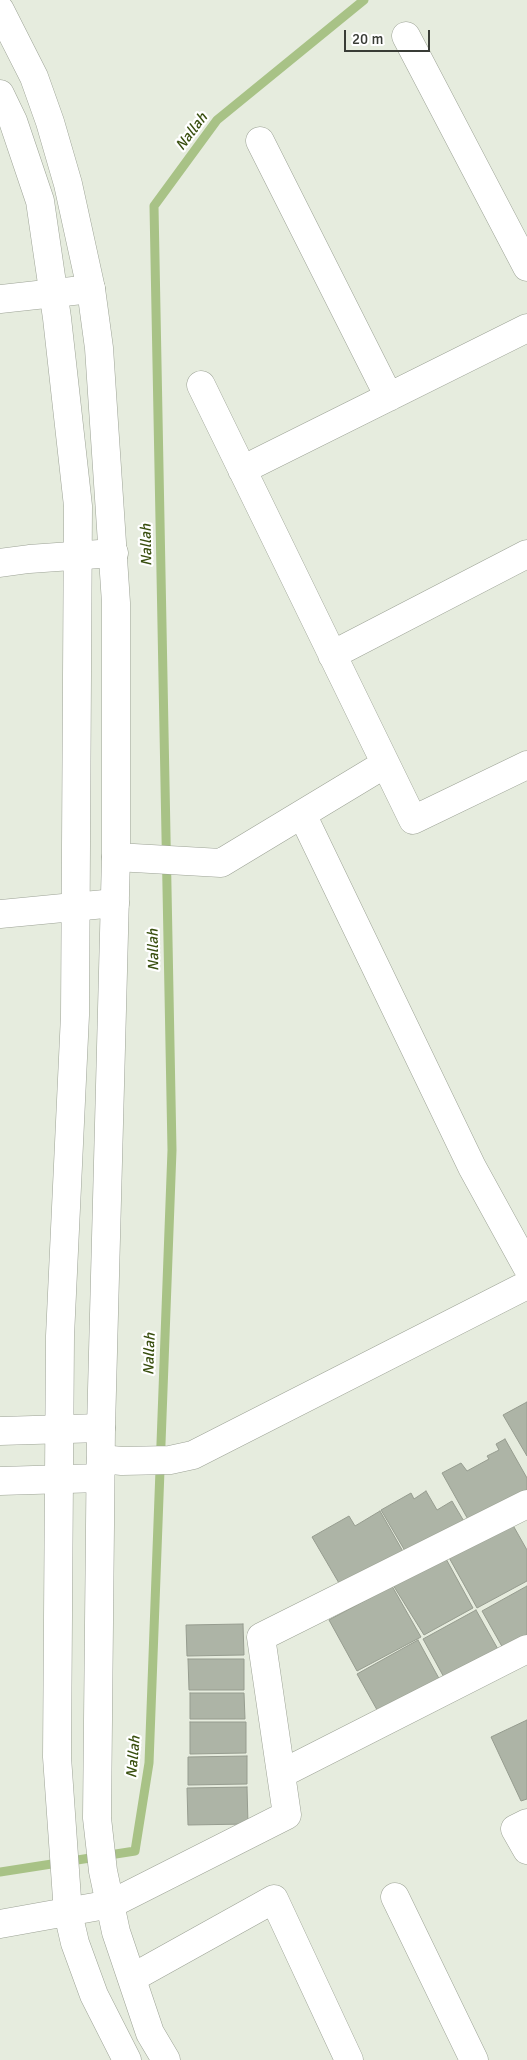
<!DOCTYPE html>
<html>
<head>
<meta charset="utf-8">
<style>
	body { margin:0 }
	#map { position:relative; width:527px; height:2060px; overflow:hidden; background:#e6ecde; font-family:Signika,sans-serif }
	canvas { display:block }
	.scale { position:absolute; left:344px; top:30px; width:86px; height:22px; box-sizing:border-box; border:2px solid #393c36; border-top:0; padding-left:6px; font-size:15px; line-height:18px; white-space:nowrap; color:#393c36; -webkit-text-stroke:4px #fff; paint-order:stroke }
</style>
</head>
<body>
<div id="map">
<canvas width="527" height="2060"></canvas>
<div class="scale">20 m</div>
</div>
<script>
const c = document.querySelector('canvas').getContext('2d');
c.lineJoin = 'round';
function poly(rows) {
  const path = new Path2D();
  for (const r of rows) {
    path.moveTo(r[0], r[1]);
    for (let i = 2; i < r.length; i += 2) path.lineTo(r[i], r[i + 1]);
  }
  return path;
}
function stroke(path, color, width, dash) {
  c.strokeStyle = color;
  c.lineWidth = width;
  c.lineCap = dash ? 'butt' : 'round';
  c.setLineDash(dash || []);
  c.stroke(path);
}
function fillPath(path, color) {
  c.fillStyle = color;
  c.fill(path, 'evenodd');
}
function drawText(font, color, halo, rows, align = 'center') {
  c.font = font + ' Signika,sans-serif';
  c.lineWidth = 4.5;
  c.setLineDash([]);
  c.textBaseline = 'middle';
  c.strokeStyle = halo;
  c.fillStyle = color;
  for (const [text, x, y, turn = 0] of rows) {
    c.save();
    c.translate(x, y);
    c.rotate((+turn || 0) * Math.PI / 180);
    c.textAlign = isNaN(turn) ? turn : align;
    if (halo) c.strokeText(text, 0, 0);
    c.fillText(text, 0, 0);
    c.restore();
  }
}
stroke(poly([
	[0,1872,135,1851,149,1763,172,1150,154,206,217,120,364,0]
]), '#a8c286', 9);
const building = poly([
	[527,1402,527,1456,503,1415,527,1402],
	[505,1439,527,1478,527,1491,470,1523,442,1473,461,1463,467,1471,489,1459,487,1456,499,1450,496,1444,505,1439],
	[426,1491,437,1510,452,1501,465,1523,408,1556,381,1510,411,1493,414,1499,426,1491],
	[380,1511,405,1555,343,1590,312,1537,349,1516,355,1526,380,1511],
	[510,1520,527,1550,527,1581,477,1608,447,1554,510,1520],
	[445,1557,473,1608,424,1635,393,1585,445,1557],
	[392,1586,421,1637,357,1671,329,1620,392,1586],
	[527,1586,527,1638,504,1650,482,1611,527,1586],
	[476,1610,499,1651,446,1681,423,1639,476,1610],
	[243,1624,244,1655,187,1656,186,1625,243,1624],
	[418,1640,442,1684,381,1717,357,1674,418,1640],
	[188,1659,244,1659,244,1690,189,1690,188,1659],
	[190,1693,244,1693,245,1719,190,1719,190,1693],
	[527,1720,527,1799,521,1801,491,1737,527,1720],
	[190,1722,246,1722,246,1753,190,1754,190,1722],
	[247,1756,247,1784,188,1785,188,1757,247,1756],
	[247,1787,248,1824,188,1825,187,1788,247,1787]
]);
fillPath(building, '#adb4a6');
stroke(building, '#969c8f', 1);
const minor = poly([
	[406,36,527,267],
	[260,141,389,397],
	[0,299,91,289],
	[201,385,413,820,527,765],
	[242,470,527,328],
	[0,563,29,559,114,553],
	[332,655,527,554],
	[302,814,472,1167,527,1267],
	[116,857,221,863,385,764],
	[0,914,115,903],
	[0,1431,101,1428],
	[101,1459,122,1461,170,1460,193,1455,527,1285],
	[0,1481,100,1478],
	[281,1774,527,1649],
	[527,1823,515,1829,527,1850],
	[395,1897,474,2060],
	[0,1924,111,1904,287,1815,261,1637,527,1504],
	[132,1978,274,1899,349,2060]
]);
const tertiary = poly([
	[0,10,34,77,50,122,68,184,91,289,99,348,116,603,116,857,101,1428,97,1818,103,1871,116,1932,150,2033,166,2060],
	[0,94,13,121,40,201,57,318,78,506,75,1015,60,1336,57,1757,68,1913,75,1943,94,1995,127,2060]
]);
stroke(minor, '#9ca295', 29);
stroke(tertiary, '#9ca295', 29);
stroke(minor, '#fff', 28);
stroke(tertiary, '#fff', 28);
drawText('italic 15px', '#394f0f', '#fff', [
	["Nallah",192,132,-53],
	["Nallah",147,545,-91],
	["Nallah",154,950,-91],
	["Nallah",150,1354,-88],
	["Nallah",134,1757,-85]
]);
</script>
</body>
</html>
